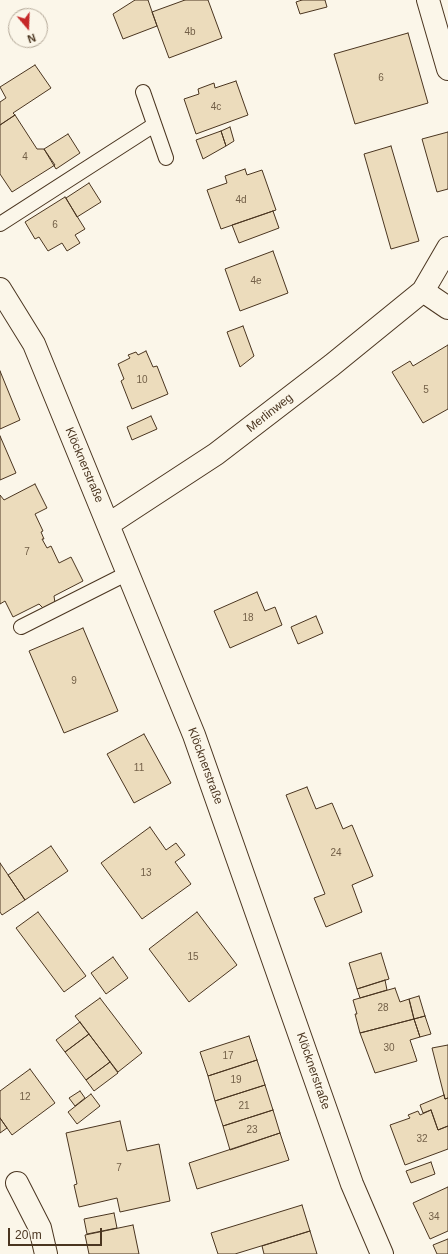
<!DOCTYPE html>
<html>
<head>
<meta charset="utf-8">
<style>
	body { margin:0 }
	#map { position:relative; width:448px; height:1254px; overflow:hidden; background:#fbf6e9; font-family:Helvetica,sans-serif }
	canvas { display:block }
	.north { position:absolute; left:8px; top:8px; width:40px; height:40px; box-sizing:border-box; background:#fbf6e9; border:1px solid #b4a999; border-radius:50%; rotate:161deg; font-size:11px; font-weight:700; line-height:16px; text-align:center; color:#4a3520 }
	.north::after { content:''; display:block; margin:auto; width:14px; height:18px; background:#c62828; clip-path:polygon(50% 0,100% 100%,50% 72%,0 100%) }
	.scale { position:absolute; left:8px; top:1228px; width:94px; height:18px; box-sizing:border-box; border:2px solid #4a3520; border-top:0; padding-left:5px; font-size:12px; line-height:14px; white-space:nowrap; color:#4a3520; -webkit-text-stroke:3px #fbf6e9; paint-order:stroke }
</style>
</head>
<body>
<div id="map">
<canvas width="448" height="1254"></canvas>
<div class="north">N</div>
<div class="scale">20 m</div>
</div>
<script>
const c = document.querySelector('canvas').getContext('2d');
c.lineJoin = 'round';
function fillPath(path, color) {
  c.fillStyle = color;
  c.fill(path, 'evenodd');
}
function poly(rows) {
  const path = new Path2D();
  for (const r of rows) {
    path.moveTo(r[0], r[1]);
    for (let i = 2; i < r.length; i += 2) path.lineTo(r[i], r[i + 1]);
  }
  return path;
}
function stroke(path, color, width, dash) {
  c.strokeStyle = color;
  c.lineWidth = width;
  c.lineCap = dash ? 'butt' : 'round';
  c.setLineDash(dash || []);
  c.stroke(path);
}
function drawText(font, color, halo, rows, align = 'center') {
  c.font = font + ' Helvetica,sans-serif';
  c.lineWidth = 3;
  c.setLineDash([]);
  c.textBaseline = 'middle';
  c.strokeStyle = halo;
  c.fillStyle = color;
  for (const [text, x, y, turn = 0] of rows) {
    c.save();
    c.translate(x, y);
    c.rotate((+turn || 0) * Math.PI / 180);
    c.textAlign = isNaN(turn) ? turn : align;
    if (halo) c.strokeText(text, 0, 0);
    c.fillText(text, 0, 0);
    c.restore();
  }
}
const building = poly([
	[135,0,148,0,157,26,123,39,113,14,135,0],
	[185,0,208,0,222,38,169,58,152,12,185,0],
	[302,0,325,0,327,7,300,14,296,2,302,0],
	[408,33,428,103,355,124,334,54,408,33],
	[35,65,51,88,13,113,15,115,0,125,0,102,6,98,0,87,35,65],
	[236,81,248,115,196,134,184,99,199,94,198,89,214,83,215,88,236,81],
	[15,115,37,149,44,149,55,165,12,192,0,174,0,125,15,115],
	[230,127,234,141,226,146,221,131,230,127],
	[221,131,226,146,203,159,196,140,221,131],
	[448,132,448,189,437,192,422,139,448,132],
	[68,134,80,153,56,169,44,149,68,134],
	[391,146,419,241,391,249,364,154,391,146],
	[245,169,247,175,262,170,276,210,221,229,207,190,227,183,225,176,245,169],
	[89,183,101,202,77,217,66,198,89,183],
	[65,197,85,229,75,235,80,243,67,251,62,243,48,251,39,237,35,239,25,222,65,197],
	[273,211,279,228,239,243,232,225,273,211],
	[273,251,288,293,240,311,225,269,273,251],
	[243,326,254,356,240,367,227,332,243,326],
	[448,345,448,409,423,423,392,372,410,361,413,366,448,345],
	[146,351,153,367,157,366,168,394,132,409,121,381,124,379,118,364,130,358,128,355,136,352,138,355,146,351],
	[0,371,20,420,0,429,0,371],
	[151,416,157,429,132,440,127,427,151,416],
	[0,436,16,473,0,480,0,436],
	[35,484,47,508,35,514,43,531,41,532,44,539,42,539,47,548,51,546,59,563,71,557,83,581,54,596,55,603,43,608,39,604,13,617,5,601,0,604,0,495,4,500,35,484],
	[257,592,265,611,275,607,282,625,230,648,214,611,257,592],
	[316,616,323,633,298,644,291,627,316,616],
	[83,628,118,711,64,733,29,651,83,628],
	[144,734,171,783,134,803,107,754,144,734],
	[307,787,316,809,332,803,343,829,352,825,373,876,352,885,362,912,326,927,314,898,325,894,286,795,307,787],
	[150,827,166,850,176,843,185,855,175,862,191,884,142,919,101,863,150,827],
	[51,846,68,871,25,900,8,875,51,846],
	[0,863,25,900,2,915,0,912,0,863],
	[38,912,86,976,64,992,16,928,38,912],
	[197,912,237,965,189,1002,149,949,197,912],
	[381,953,389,979,357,989,349,963,381,953],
	[113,957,128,978,106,994,91,973,113,957],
	[385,980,387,990,360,998,357,989,385,980],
	[395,988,400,1002,409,999,414,1019,360,1033,355,1014,357,1014,353,1000,395,988],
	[419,996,425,1016,414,1019,409,999,419,996],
	[100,998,142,1053,118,1072,75,1016,100,998],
	[425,1016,431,1034,420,1037,414,1019,425,1016],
	[414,1019,420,1037,410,1040,417,1061,375,1073,360,1033,414,1019],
	[80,1022,89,1034,65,1052,56,1040,80,1022],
	[89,1034,110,1062,86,1080,65,1052,89,1034],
	[249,1036,257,1060,208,1076,200,1052,249,1036],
	[448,1045,448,1098,445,1099,432,1048,448,1045],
	[257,1060,265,1085,215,1101,208,1076,257,1060],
	[110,1062,118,1073,94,1091,86,1080,110,1062],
	[30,1069,55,1103,12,1135,0,1118,0,1091,30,1069],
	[265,1085,273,1110,223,1126,215,1101,265,1085],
	[80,1091,85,1098,75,1106,69,1098,80,1091],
	[91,1094,100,1106,77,1124,68,1112,91,1094],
	[444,1095,445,1099,448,1098,448,1126,438,1130,431,1110,423,1113,420,1105,444,1095],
	[273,1110,280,1133,230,1150,223,1126,273,1110],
	[431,1110,438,1130,448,1126,448,1149,405,1165,390,1125,410,1118,408,1115,418,1111,420,1115,431,1110],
	[0,1118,7,1128,0,1133,0,1118],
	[120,1121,127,1151,159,1144,170,1201,120,1212,117,1198,79,1207,74,1185,77,1184,66,1133,120,1121],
	[280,1133,289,1160,197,1189,189,1163,280,1133],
	[431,1162,435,1174,411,1183,406,1171,431,1162],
	[448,1187,448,1231,430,1239,413,1203,448,1187],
	[302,1205,310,1231,235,1254,218,1254,211,1233,302,1205],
	[114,1213,117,1228,87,1234,84,1219,114,1213],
	[133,1225,139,1254,89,1254,85,1235,133,1225],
	[310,1231,317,1254,264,1254,262,1246,310,1231],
	[448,1239,448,1254,437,1254,433,1245,448,1239]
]);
fillPath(building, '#ecdcbc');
stroke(building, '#4a3520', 1);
const service = poly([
	[143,92,166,158],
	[0,224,154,125],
	[21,627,128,573]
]);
const minor = poly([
	[428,0,448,69],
	[0,289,34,344,194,735,352,1184,382,1254],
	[423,291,448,308],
	[109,524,216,454,332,365,423,291,448,248],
	[17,1183,40,1228,46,1254]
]);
stroke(service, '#4a3520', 16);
stroke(minor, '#4a3520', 24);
stroke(service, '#fbf6e9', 14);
stroke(minor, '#fbf6e9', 22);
drawText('10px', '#725f47', null, [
	["4b",190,32],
	["6",381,78],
	["4c",216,107],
	["4",25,157],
	["4d",241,200],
	["6",55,225],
	["4e",256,281],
	["10",142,380],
	["5",426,390],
	["7",27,552],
	["18",248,618],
	["9",74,681],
	["11",139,768],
	["24",336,853],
	["13",146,873],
	["15",193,957],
	["28",383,1008],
	["30",389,1048],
	["17",228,1056],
	["19",236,1080],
	["12",25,1097],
	["21",244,1106],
	["23",252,1130],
	["32",422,1139],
	["7",119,1168],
	["34",434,1217]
]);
drawText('12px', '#4a3520', '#fbf6e9', [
	["Merlinweg",270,413,-38],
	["Klöcknerstraße",84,465,67],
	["Klöcknerstraße",205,766,70],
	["Klöcknerstraße",313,1071,71]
]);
</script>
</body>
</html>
